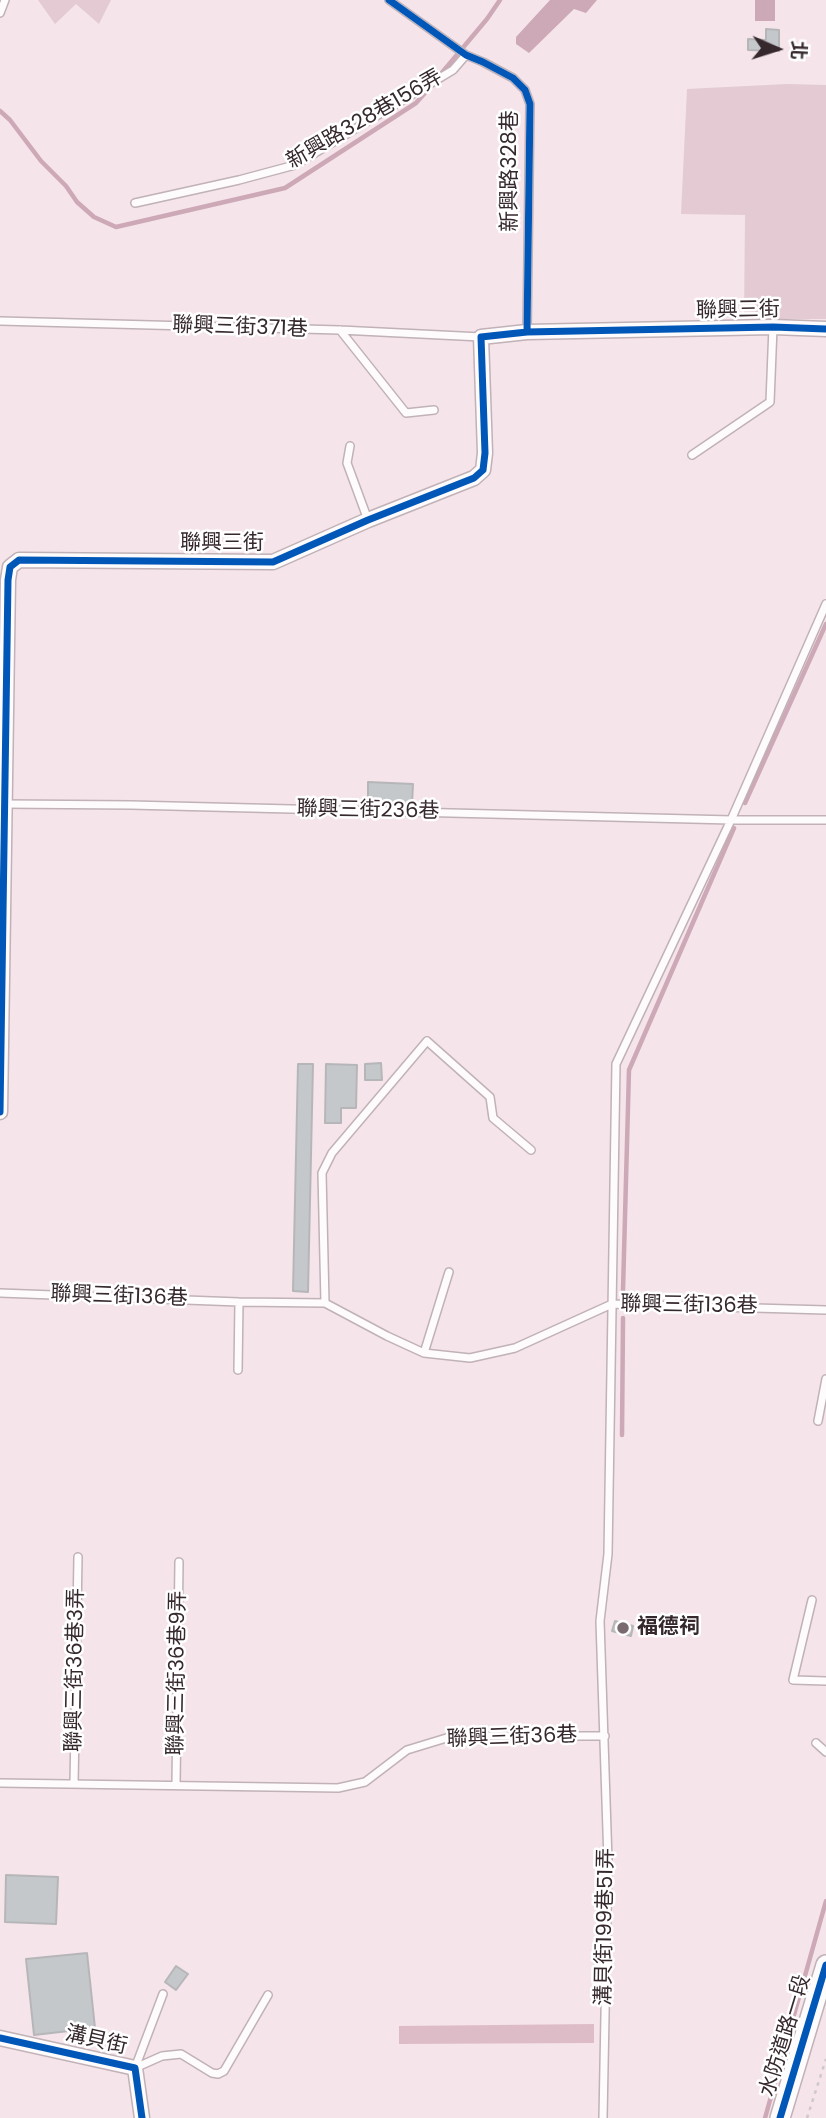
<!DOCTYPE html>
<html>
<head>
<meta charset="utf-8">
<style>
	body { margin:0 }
	#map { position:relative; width:826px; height:2118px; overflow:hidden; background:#f5e4ea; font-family:Poppins,"Noto Sans TC",sans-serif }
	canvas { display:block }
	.north { position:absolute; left:742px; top:14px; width:70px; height:70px; -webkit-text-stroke:5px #fff; paint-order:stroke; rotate:93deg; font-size:19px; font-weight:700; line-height:28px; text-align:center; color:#36292e }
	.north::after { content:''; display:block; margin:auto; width:24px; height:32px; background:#36292e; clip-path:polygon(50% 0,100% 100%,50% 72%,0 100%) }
</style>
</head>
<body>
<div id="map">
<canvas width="826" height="2118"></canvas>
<div class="north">北</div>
</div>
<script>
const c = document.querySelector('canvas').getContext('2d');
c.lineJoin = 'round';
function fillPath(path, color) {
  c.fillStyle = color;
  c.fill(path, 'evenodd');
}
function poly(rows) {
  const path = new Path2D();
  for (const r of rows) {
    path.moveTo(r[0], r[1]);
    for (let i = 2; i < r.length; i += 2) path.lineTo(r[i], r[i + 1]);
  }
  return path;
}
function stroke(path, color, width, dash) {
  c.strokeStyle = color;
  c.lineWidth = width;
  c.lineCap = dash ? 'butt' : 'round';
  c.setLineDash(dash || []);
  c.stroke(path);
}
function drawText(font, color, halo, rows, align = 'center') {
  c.font = font + ' Poppins,"Noto Sans TC",sans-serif';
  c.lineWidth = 5;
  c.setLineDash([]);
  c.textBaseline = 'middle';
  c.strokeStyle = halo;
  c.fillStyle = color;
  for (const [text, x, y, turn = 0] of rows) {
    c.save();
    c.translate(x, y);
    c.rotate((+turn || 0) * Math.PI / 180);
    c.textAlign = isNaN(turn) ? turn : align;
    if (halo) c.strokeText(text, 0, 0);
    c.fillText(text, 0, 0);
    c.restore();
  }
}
fillPath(poly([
	[38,0,111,0,99,24,76,4,55,24],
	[787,84,826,85,826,319,744,319,745,215,681,214,687,89]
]), '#e3cad3');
fillPath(poly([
	[594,2024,594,2043,399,2044,399,2026]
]), '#ddbcc8');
fillPath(poly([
	[550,0,597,0,586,13,574,9,529,53,516,44,516,37],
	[755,0,775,0,775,21,755,21]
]), '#cda8b6');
stroke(poly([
	[440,75,487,19,500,0],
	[0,111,10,120,41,161,66,186,77,202,94,217,116,227,285,188,416,103,432,85],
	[745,803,826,624],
	[623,1290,629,1070,734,828],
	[622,1435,623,1318],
	[765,2118,826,1901]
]), '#cda8b6', 4.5);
const building = poly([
	[766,29,779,30,779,51,748,50,748,39,766,40,766,29],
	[368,782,413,784,412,804,368,802,368,782],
	[381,1063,382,1080,365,1080,365,1064,381,1063],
	[298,1064,313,1064,308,1292,293,1291,298,1064],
	[326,1064,357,1065,356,1108,341,1108,341,1123,325,1123,326,1064],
	[615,1621,633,1626,631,1636,612,1631,615,1621],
	[6,1875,58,1877,56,1924,5,1922,6,1875],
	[87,1953,95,2028,34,2035,26,1959,87,1953],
	[176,1966,188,1974,176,1990,165,1982,176,1966]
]);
fillPath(building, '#c5c8cb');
stroke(building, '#b6b6b9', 2);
const lane = poly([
	[389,0,466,55,483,62,513,78,525,90,530,104,527,332],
	[0,13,5,0],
	[135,203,239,180,295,165,453,70,466,55],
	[0,321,340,330,481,337],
	[340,330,406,413,434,410],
	[350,446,347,463,368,520],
	[692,455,770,402,773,327],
	[4,804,131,805,731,820,826,820],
	[0,1293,239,1302,325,1303,387,1336,424,1353,470,1358,515,1348,612,1304,826,1310],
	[325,1303,322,1173,332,1153,427,1041,490,1097,493,1118,531,1150],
	[424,1353,449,1272],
	[238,1370,239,1302],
	[818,1421,826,1379],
	[812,1600,793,1680,826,1681],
	[816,1743,826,1752],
	[0,1783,338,1788,365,1782,407,1750,453,1736,605,1736],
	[74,1784,78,1557],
	[176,1784,179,1562],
	[135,2068,162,2056,181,2054,212,2073,218,2074,224,2071,268,1995],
	[135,2068,163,1994],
	[603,2118,608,1861,600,1621,608,1554,616,1064,731,820,826,604]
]);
const street = poly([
	[0,1112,8,580,10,567,19,560,273,562,368,520,474,478,483,470,485,453,481,337,527,332,773,327,826,329],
	[0,2038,135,2068,142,2118]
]);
const secondary = poly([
	[780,2118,826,1965]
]);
stroke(lane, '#c0b2b7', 10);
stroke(street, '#c0b2b7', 17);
stroke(secondary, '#c0b2b7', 22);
stroke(poly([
	[807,2118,826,2059]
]), '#cfc8cb', 2.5, [3.5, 5]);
stroke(lane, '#fefbfc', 7);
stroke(street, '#fefbfc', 14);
stroke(secondary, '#fefbfc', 19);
stroke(poly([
	[389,0,466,55,483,62,513,78,525,90,530,104,527,332],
	[0,1112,8,580,10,567,19,560,273,562,368,520,474,478,483,470,485,453,481,337,527,332,773,327,826,329],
	[0,2038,135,2068,142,2118],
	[780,2118,826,1965]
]), '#0057b8', 7);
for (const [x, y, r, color] of [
	[623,1628,7,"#796a70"]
]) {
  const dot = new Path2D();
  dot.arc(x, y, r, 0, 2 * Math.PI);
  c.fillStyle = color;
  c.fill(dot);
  stroke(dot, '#fff', 2.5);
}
drawText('21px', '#36292e', '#fff', [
	["新興路328巷156弄",365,120,-30],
	["新興路328巷",511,171,-90],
	["聯興三街",738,311,-1],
	["聯興三街371巷",240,328,2],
	["聯興三街",222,544],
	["聯興三街236巷",368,811,1],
	["聯興三街136巷",119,1297,2],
	["聯興三街136巷",689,1306,1],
	["聯興三街36巷3弄",76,1670,-89],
	["聯興三街36巷9弄",178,1673,-89],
	["聯興三街36巷",512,1738,-2],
	["溝貝街199巷51弄",606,1927,-89],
	["水防道路一段",786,2036,-73],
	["溝貝街",96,2041,13]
]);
drawText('bold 21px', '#36292e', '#fff', [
	["福德祠",637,1628]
], 'left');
</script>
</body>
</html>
